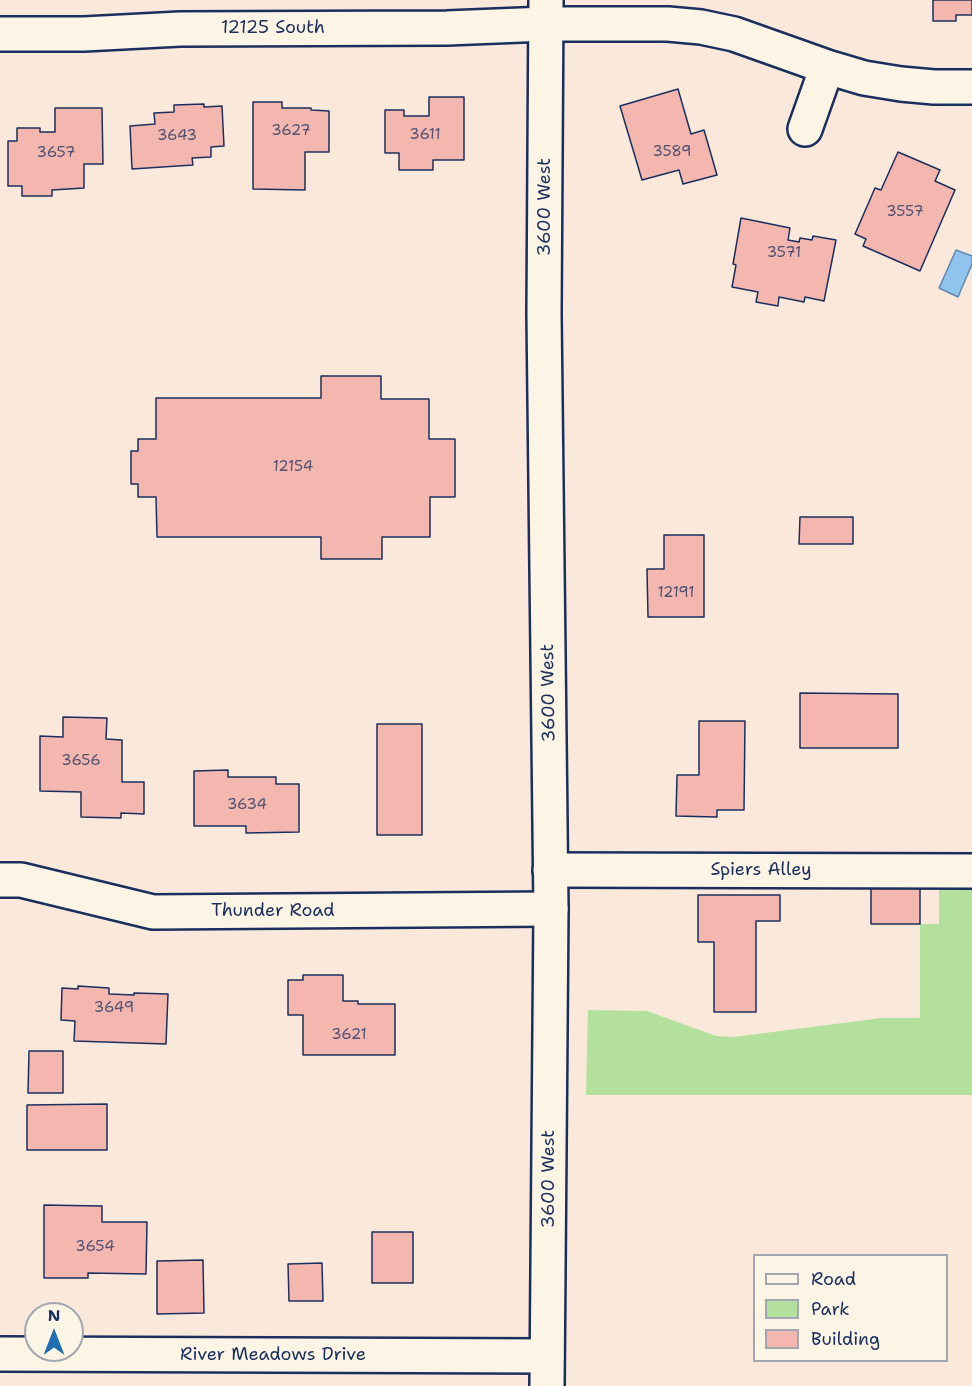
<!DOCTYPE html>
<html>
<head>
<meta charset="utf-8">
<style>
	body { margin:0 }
	#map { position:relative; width:972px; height:1386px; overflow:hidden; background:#fae9da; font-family:"Shantell Sans",sans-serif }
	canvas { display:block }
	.legend { position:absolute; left:753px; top:1254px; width:195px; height:108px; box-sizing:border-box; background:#fcf5e5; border:2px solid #a2a6af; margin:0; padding:8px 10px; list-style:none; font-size:18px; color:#1b2f5e }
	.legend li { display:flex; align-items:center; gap:12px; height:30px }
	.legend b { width:30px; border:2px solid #a2a6af }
	.north { position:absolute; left:24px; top:1302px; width:60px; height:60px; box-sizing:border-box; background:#fcf5e5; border:2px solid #a2a6af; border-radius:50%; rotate:0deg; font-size:16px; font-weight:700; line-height:24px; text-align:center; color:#1b2f5e }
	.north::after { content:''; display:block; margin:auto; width:21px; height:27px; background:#1f6fb2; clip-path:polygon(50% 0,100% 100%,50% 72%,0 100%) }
</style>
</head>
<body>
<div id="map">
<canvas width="972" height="1386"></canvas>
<ul class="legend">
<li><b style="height:8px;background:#fcf5e5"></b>Road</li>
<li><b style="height:16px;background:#b4e09e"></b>Park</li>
<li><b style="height:16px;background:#f3b7b0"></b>Building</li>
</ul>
<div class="north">N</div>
</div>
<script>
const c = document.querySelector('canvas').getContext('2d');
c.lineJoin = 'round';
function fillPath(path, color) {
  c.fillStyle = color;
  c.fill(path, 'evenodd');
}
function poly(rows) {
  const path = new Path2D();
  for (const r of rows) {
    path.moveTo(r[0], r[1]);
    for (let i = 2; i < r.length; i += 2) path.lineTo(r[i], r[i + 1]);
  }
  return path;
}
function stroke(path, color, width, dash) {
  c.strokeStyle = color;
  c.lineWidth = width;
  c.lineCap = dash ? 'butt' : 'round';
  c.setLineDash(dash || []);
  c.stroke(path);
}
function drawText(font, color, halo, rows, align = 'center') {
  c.font = font + ' "Shantell Sans",sans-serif';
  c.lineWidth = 4.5;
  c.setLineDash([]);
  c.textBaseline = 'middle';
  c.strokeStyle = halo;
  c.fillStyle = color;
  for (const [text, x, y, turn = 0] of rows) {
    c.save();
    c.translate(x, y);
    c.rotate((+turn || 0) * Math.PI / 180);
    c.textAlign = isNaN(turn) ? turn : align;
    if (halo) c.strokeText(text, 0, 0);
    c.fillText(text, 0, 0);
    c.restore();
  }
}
fillPath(poly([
	[939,883,972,883,972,1095,586,1095,588,1010,647,1011,716,1036,734,1037,881,1018,920,1018,920,924,939,924]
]), '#b4e09e');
const water = poly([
	[956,250,972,256,972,264,958,297,939,288,956,250]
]);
fillPath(water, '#90c4ed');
stroke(water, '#6188b4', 1.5);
const building = poly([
	[933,0,972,0,972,15,956,15,956,21,933,21,933,0],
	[678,89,691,134,704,130,717,175,683,184,679,170,642,180,620,106,678,89],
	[429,97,464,97,464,160,433,160,433,170,399,170,399,153,385,153,385,110,404,110,404,116,429,116,429,97],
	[253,102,282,102,282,108,311,108,311,110,329,111,329,152,305,152,305,190,253,189,253,102],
	[204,104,204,107,222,106,224,146,211,147,211,157,192,158,193,165,132,169,130,126,155,124,154,113,174,112,174,105,204,104],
	[55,108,102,108,103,164,84,164,84,188,52,190,52,196,22,196,22,186,8,186,8,141,17,141,17,128,40,128,40,132,55,132,55,108],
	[898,152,940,170,935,181,955,190,920,271,863,246,866,239,855,234,875,188,881,190,898,152],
	[741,218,790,228,788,240,799,242,800,238,812,240,813,236,836,240,824,301,805,297,804,302,779,297,778,306,756,302,758,292,732,287,736,265,733,264,741,218],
	[321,376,381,376,381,399,429,399,429,439,455,439,455,497,430,497,430,537,382,537,382,559,321,559,321,537,157,537,156,497,138,497,138,484,131,484,131,451,138,451,138,439,156,439,156,398,321,398,321,376],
	[800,517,853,517,853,544,799,544,800,517],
	[664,535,704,535,704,617,648,617,647,569,664,569,664,535],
	[800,693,898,694,898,748,800,748,800,693],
	[63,717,107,718,106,739,122,740,122,782,144,782,144,814,121,813,121,818,81,817,81,792,40,791,40,736,63,737,63,717],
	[699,721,745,721,744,810,717,810,717,817,676,816,677,775,699,775,699,721],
	[377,724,422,724,422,835,377,835,377,724],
	[228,770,228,777,276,777,276,784,299,784,299,832,246,833,246,826,194,826,194,771,228,770],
	[871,887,920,887,920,924,871,924,871,887],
	[698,895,780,895,780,921,756,921,756,1012,714,1012,714,942,698,942,698,895],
	[303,975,343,975,343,1001,358,1001,358,1004,395,1004,395,1055,303,1055,303,1015,288,1015,288,980,303,980,303,975],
	[78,986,109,988,109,994,134,995,134,993,168,994,166,1044,74,1041,75,1021,61,1020,62,988,78,989,78,986],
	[29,1051,63,1051,63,1093,28,1093,29,1051],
	[107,1104,107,1150,27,1150,27,1105,107,1104],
	[44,1205,102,1206,102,1222,147,1222,146,1274,88,1273,88,1278,44,1278,44,1205],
	[372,1232,413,1232,413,1283,372,1283,372,1232],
	[203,1260,204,1313,157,1314,157,1261,203,1260],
	[322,1263,323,1301,289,1301,288,1264,322,1263]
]);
fillPath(building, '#f3b7b0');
stroke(building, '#1b2f5e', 1.5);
const minor = poly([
	[0,34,84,34,180,29,447,28,546,24,668,24,701,27,734,34,827,67,864,78,901,84,934,87,972,87],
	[805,129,827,67],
	[550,870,972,871],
	[0,880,21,880,153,912,551,909],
	[0,1354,547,1356]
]);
const major = poly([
	[546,0,544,314,551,909,547,1386]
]);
stroke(minor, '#1b2f5e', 38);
stroke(major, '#1b2f5e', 38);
stroke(minor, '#fcf5e5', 33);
stroke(major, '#fcf5e5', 33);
drawText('15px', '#515172', null, [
	["3627",291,131],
	["3611",425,135],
	["3643",177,136],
	["3589",672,152],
	["3657",56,153],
	["3557",905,212],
	["3571",784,253],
	["12154",293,467],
	["12191",676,593],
	["3656",81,761],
	["3634",247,805],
	["3649",114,1008],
	["3621",349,1035],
	["3654",95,1247]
]);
drawText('18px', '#1b2f5e', '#fcf5e5', [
	["12125 South",273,28],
	["3600 West",545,207,-90],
	["3600 West",549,693,-91],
	["Spiers Alley",761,870],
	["Thunder Road",273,911],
	["3600 West",549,1179,-90],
	["River Meadows Drive",273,1355]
]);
</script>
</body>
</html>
